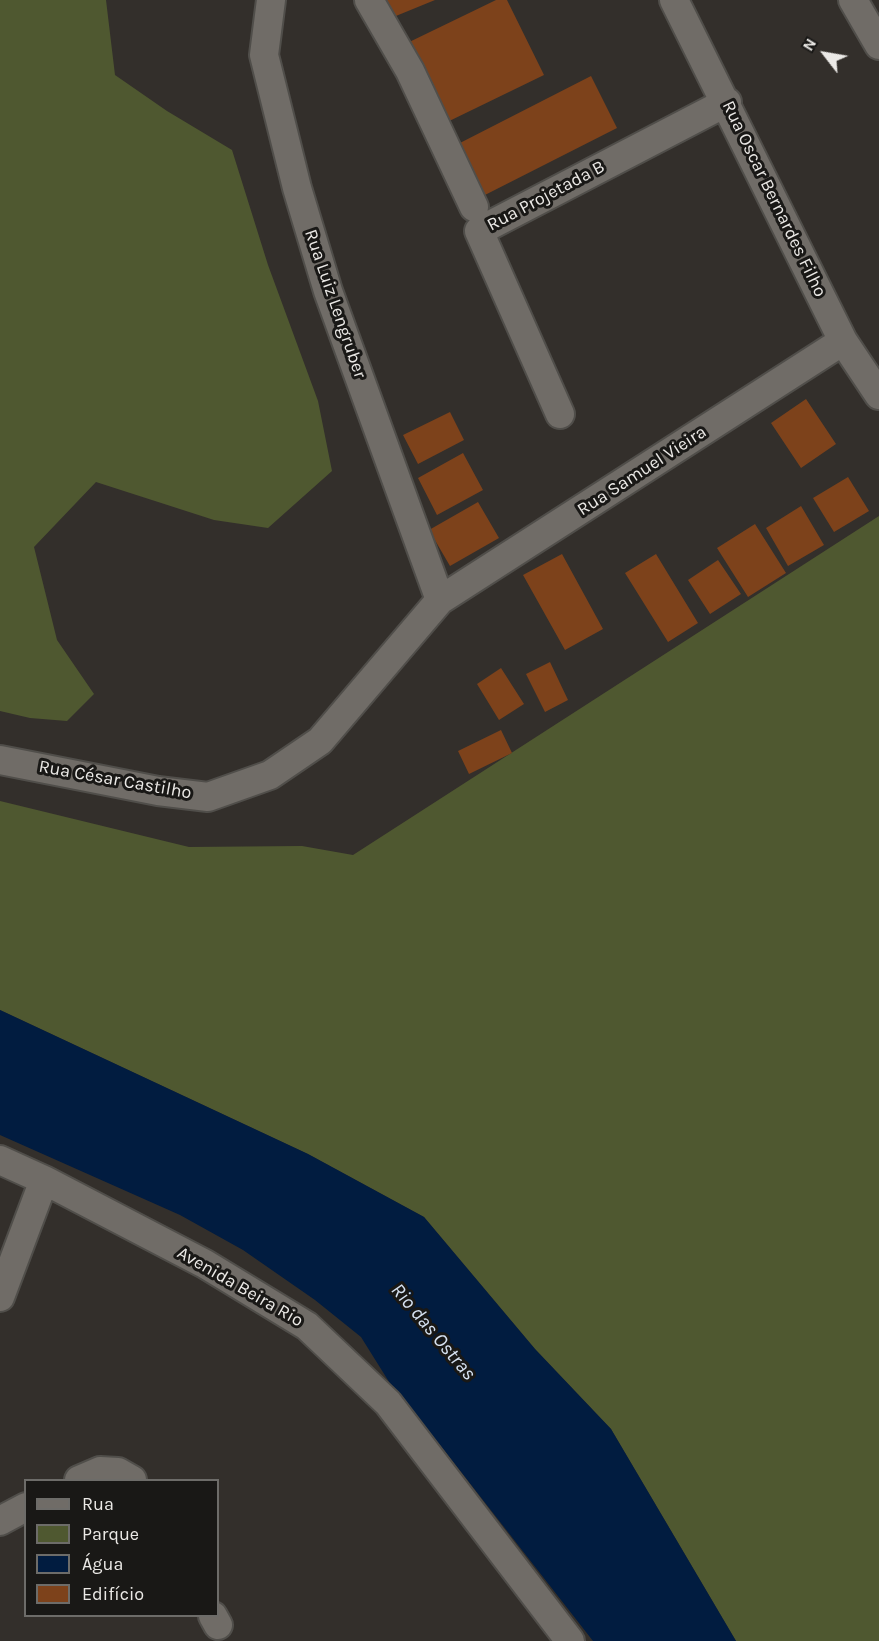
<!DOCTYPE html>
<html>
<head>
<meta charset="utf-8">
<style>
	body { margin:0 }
	#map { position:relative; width:879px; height:1641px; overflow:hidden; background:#332f2b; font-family:Karla,sans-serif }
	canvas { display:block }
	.legend { position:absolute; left:24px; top:1479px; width:195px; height:138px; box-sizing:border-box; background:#191816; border:2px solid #6d6c69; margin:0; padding:8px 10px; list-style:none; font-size:18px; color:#ebe9e6 }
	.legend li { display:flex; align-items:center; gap:12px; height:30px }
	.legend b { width:30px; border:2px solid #6d6c69 }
	.north { position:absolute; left:795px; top:24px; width:60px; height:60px; -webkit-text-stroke:4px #191816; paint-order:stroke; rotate:301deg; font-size:16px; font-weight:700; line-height:24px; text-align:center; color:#ebe9e6 }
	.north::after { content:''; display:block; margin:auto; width:21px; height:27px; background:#ebe9e6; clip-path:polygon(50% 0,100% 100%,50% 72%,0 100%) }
</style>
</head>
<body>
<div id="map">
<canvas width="879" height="1641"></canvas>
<ul class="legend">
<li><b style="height:8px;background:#706c67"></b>Rua</li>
<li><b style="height:16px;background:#4f5830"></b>Parque</li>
<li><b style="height:16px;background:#011c40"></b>Água</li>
<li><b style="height:16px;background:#7d421b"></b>Edifício</li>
</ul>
<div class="north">N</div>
</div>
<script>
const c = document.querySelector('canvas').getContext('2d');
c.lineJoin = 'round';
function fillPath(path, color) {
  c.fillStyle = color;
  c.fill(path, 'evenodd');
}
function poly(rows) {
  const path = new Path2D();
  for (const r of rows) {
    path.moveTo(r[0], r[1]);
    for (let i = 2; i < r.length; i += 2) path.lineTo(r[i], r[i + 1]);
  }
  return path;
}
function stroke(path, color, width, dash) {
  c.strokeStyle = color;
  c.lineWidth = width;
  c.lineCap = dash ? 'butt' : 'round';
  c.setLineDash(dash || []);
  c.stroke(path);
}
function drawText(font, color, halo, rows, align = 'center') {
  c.font = font + ' Karla,sans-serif';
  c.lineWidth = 6;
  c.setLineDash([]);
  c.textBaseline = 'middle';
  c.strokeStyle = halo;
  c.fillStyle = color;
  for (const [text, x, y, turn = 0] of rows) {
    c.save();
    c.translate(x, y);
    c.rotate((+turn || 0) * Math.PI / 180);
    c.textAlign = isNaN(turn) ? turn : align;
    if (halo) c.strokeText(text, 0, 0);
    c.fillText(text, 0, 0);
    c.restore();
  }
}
fillPath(poly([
	[0,0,106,0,115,75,167,111,232,150,268,265,318,401,332,471,268,528,214,520,96,482,34,547,57,640,94,694,67,721,30,718,0,711],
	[879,516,879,1641,736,1641,611,1429,535,1349,424,1217,308,1154,0,1010,0,801,189,847,302,846,353,855]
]), '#4f5830');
fillPath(poly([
	[0,1010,308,1154,424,1217,535,1349,611,1429,736,1641,593,1641,440,1445,406,1409,361,1337,315,1300,243,1250,180,1215,0,1135]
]), '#011c40');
fillPath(poly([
	[384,0,435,0,391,18],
	[496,0,507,0,544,75,439,126,401,46],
	[591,76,617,128,481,197,456,145],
	[806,399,836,444,801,468,771,423],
	[450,412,464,440,418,464,403,435],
	[463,453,483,490,437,515,418,478],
	[848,477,869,511,834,532,813,498],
	[478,502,499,538,450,566,429,530],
	[801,506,824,545,788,566,766,528],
	[755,524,786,573,748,597,717,548],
	[562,554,603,629,565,650,523,575],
	[656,554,698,623,668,642,625,573],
	[718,560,741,594,710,614,688,580],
	[550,662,568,700,545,712,526,674],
	[501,668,524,704,499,720,477,684],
	[501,730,512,753,469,774,458,751]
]), '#7d421b');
const street = poly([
	[271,0,264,55,297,188,328,291,440,600],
	[369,0,410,71,474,207],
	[674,0,843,341,879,395],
	[853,0,879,45],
	[560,414,479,231,727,102],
	[0,760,158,791,208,797,270,775,320,741,440,600,843,341],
	[0,1160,44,1180,205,1264,307,1326,388,1403,570,1641],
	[0,1297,44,1180],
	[79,1480,100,1471,118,1472,132,1480],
	[0,1521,26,1507],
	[213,1616,218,1625]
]);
stroke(street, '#504e4a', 32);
stroke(street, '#706c67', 28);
drawText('18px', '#ebe9e6', '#191816', [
	["Rua Projetada B",546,196,-28],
	["Rua Oscar Bernardes Filho",774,199,64],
	["Rua Luiz Lengruber",335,304,71],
	["Rua Samuel Vieira",642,471,-33],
	["Rua César Castilho",115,780,10],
	["Avenida Beira Rio",240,1287,30]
]);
drawText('italic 20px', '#d7e3f3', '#191816', [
	["Rio das Ostras",433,1332,50]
]);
</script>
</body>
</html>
